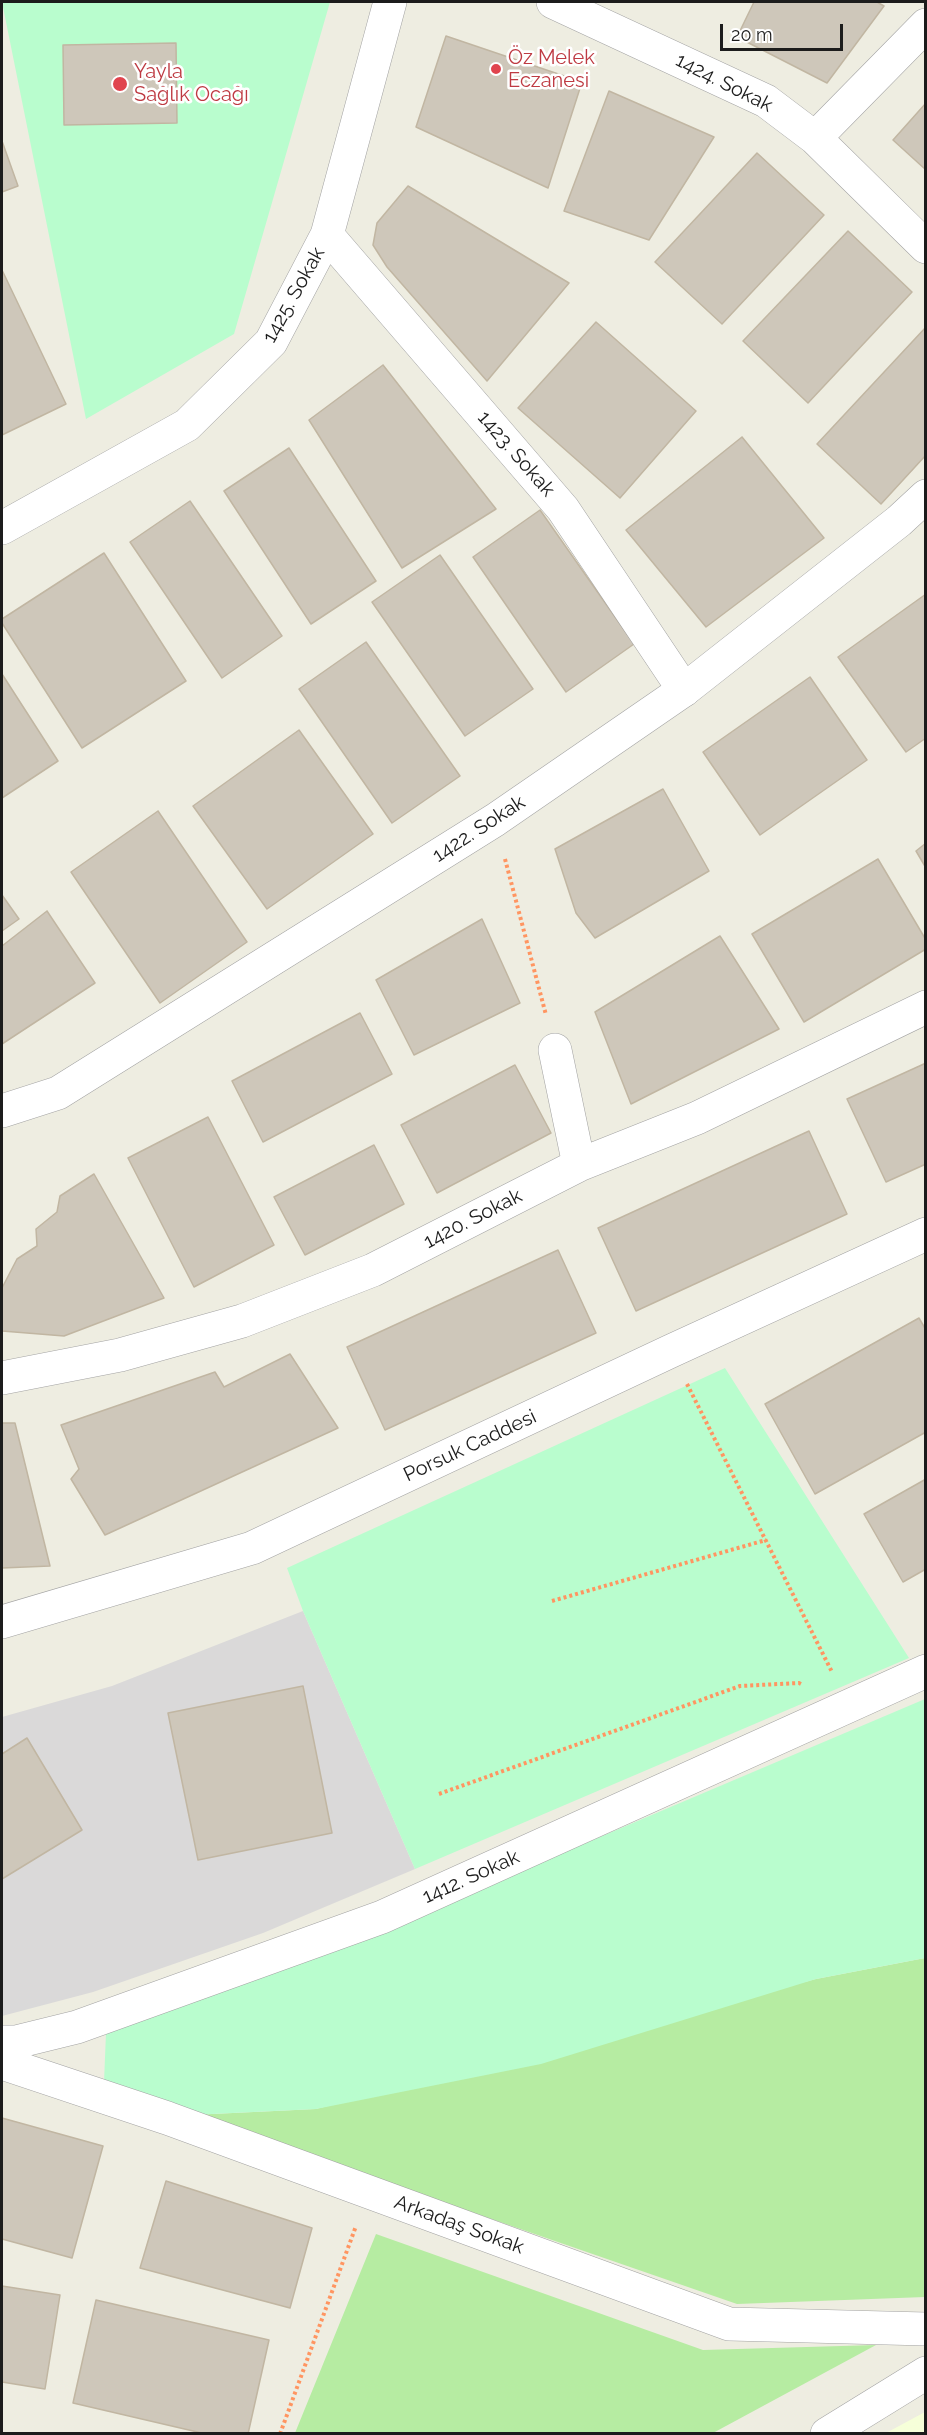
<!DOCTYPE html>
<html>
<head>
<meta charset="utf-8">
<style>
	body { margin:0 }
	#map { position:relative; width:927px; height:2435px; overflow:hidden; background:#eeede1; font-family:Raleway,sans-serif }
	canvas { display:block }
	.frame { position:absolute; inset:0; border:3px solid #1c1c1c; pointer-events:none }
	.scale { position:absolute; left:720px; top:24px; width:123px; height:27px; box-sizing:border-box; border:3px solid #1c1c1c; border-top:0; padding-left:8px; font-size:18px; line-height:21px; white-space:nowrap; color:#1c1c1c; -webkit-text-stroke:4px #fff; paint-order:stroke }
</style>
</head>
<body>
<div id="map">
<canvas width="927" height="2435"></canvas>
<div class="frame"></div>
<div class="scale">20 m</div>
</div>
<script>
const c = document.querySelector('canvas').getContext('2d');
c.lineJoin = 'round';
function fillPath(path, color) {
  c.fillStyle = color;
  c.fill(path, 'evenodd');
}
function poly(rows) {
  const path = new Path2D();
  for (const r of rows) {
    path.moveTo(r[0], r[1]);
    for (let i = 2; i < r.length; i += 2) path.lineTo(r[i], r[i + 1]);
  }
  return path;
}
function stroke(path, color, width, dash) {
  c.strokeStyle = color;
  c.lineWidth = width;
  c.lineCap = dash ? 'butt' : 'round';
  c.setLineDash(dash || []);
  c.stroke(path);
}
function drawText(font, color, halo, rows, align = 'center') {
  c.font = font + ' Raleway,sans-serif';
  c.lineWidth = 5;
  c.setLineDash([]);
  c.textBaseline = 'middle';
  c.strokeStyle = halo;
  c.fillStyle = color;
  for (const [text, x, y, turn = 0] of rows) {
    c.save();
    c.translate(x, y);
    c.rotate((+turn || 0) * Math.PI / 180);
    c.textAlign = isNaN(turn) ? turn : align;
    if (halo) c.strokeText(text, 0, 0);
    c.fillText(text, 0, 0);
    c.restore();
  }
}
fillPath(poly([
	[303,1611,415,1869,263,1933,93,1992,2,2016,2,1717,112,1686]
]), '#dad9d9');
fillPath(poly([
	[925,2412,925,2433,886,2433]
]), '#f6ffd9');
fillPath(poly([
	[925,1958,925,2297,737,2304,191,2115,316,2109,816,1979],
	[376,2234,703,2350,876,2345,713,2433,295,2433]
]), '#b6eca2');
fillPath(poly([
	[2,2,330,2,234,334,86,419],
	[725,1368,909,1658,415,1869,303,1611,287,1568],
	[925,1699,925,1958,816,1979,541,2064,316,2109,191,2115,104,2082,106,2033,442,1904]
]), '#b9fdce');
const building = poly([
	[754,2,877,2,884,6,827,83,737,37,754,2],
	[446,36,582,82,548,188,416,127,446,36],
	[176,43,177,123,64,125,63,45,176,43],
	[609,91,714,137,649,240,564,211,609,91],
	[926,103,926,170,893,140,926,103],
	[2,141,18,186,2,192,2,141],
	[757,153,824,215,722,324,655,262,757,153],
	[408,186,569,283,487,381,387,267,373,245,377,223,408,186],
	[848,231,912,292,808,403,743,341,848,231],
	[2,270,66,404,2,435,2,270],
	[596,322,696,411,620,498,518,408,596,322],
	[926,327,926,455,881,504,817,444,926,327],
	[383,365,496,509,402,568,309,420,383,365],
	[742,437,824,538,706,627,626,530,742,437],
	[289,448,376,581,311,624,224,491,289,448],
	[190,501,282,636,222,678,130,542,190,501],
	[540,510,634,644,566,692,473,557,540,510],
	[104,553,186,681,82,748,2,623,2,619,104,553],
	[440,555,533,689,465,736,372,602,440,555],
	[926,594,926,738,906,752,838,657,926,594],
	[366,642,460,776,392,823,299,689,366,642],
	[2,674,58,761,2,798,2,674],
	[810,677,867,760,760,835,703,752,810,677],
	[299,730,373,834,267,909,193,806,299,730],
	[663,789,709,871,595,938,576,913,555,849,663,789],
	[158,811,247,942,160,1003,71,872,158,811],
	[926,843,926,868,916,851,926,843],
	[878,859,926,940,926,949,804,1022,752,934,878,859],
	[2,895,19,919,2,931,2,895],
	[47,911,95,983,2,1044,2,946,47,911],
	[482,919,520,1003,414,1055,376,980,482,919],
	[720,936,779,1029,631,1104,595,1012,720,936],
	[360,1013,392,1074,263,1142,232,1081,360,1013],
	[926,1063,926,1164,886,1182,847,1099,926,1063],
	[515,1065,551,1133,437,1193,401,1125,515,1065],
	[208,1117,274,1245,194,1287,128,1158,208,1117],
	[809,1131,847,1214,636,1311,598,1228,809,1131],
	[374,1145,404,1204,305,1255,274,1197,374,1145],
	[94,1174,164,1298,64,1336,2,1331,2,1288,17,1259,37,1246,36,1229,57,1212,60,1196,94,1174],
	[558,1250,596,1333,385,1430,347,1347,558,1250],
	[919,1318,926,1330,926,1432,815,1494,765,1404,919,1318],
	[290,1354,338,1428,105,1535,71,1479,79,1469,61,1425,215,1372,224,1387,290,1354],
	[2,1423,15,1423,50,1566,2,1568,2,1423],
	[926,1479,926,1569,903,1582,864,1514,926,1479],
	[303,1686,332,1833,198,1860,168,1713,303,1686],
	[27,1738,82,1830,2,1879,2,1754,27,1738],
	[2,2118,103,2146,72,2258,2,2239,2,2118],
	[166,2181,312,2228,290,2308,140,2268,166,2181],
	[2,2286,60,2295,45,2389,2,2382,2,2286],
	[96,2300,269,2340,248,2434,206,2434,73,2403,96,2300]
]);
fillPath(building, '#cec7ba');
stroke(building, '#c1b6a2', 1.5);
const minor = poly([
	[553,2,766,101,815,138,926,247],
	[815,138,926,25],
	[327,235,563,509,684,690],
	[2,528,187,425,271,342,327,235,390,2],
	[555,1050,579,1165],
	[2,1378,120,1355,242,1321,373,1270,579,1165,697,1118,926,1007],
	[2,1622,252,1548,671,1351,926,1234],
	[2,2042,16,2042,77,2027,382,1917,926,1671],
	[2,2063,167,2118,729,2324,926,2329],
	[827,2434,926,2373]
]);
const tertiary = poly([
	[2,1111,58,1093,495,820,684,690,899,521,926,496]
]);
stroke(minor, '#a3a3a3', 34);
stroke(tertiary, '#a3a3a3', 34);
stroke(poly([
	[505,859,546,1015],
	[687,1384,832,1672],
	[552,1601,766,1540],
	[439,1794,740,1686,799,1683,803,1685],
	[280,2434,356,2226]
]), '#ff9561', 4, [3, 3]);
stroke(minor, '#fff', 33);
stroke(tertiary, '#fff', 33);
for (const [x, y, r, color] of [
	[496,69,6,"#e0444e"],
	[120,84,8,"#e0444e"]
]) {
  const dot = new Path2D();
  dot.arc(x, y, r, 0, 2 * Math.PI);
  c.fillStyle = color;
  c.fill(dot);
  stroke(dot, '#fff', 2);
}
drawText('20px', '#be3a42', '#fff', [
	["Öz Melek",508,58],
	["Eczanesi",508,81],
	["Yayla",134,72],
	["Sağlık Ocağı",134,95]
], 'left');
drawText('20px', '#1c1c1c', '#fff', [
	["1424. Sokak",724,83,27],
	["1425. Sokak",294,295,-61],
	["1423. Sokak",516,454,49],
	["1422. Sokak",479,829,-33],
	["1420. Sokak",473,1219,-27],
	["Porsuk Caddesi",470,1446,-25],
	["1412. Sokak",471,1877,-24],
	["Arkadaş Sokak",459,2225,20]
]);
</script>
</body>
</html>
